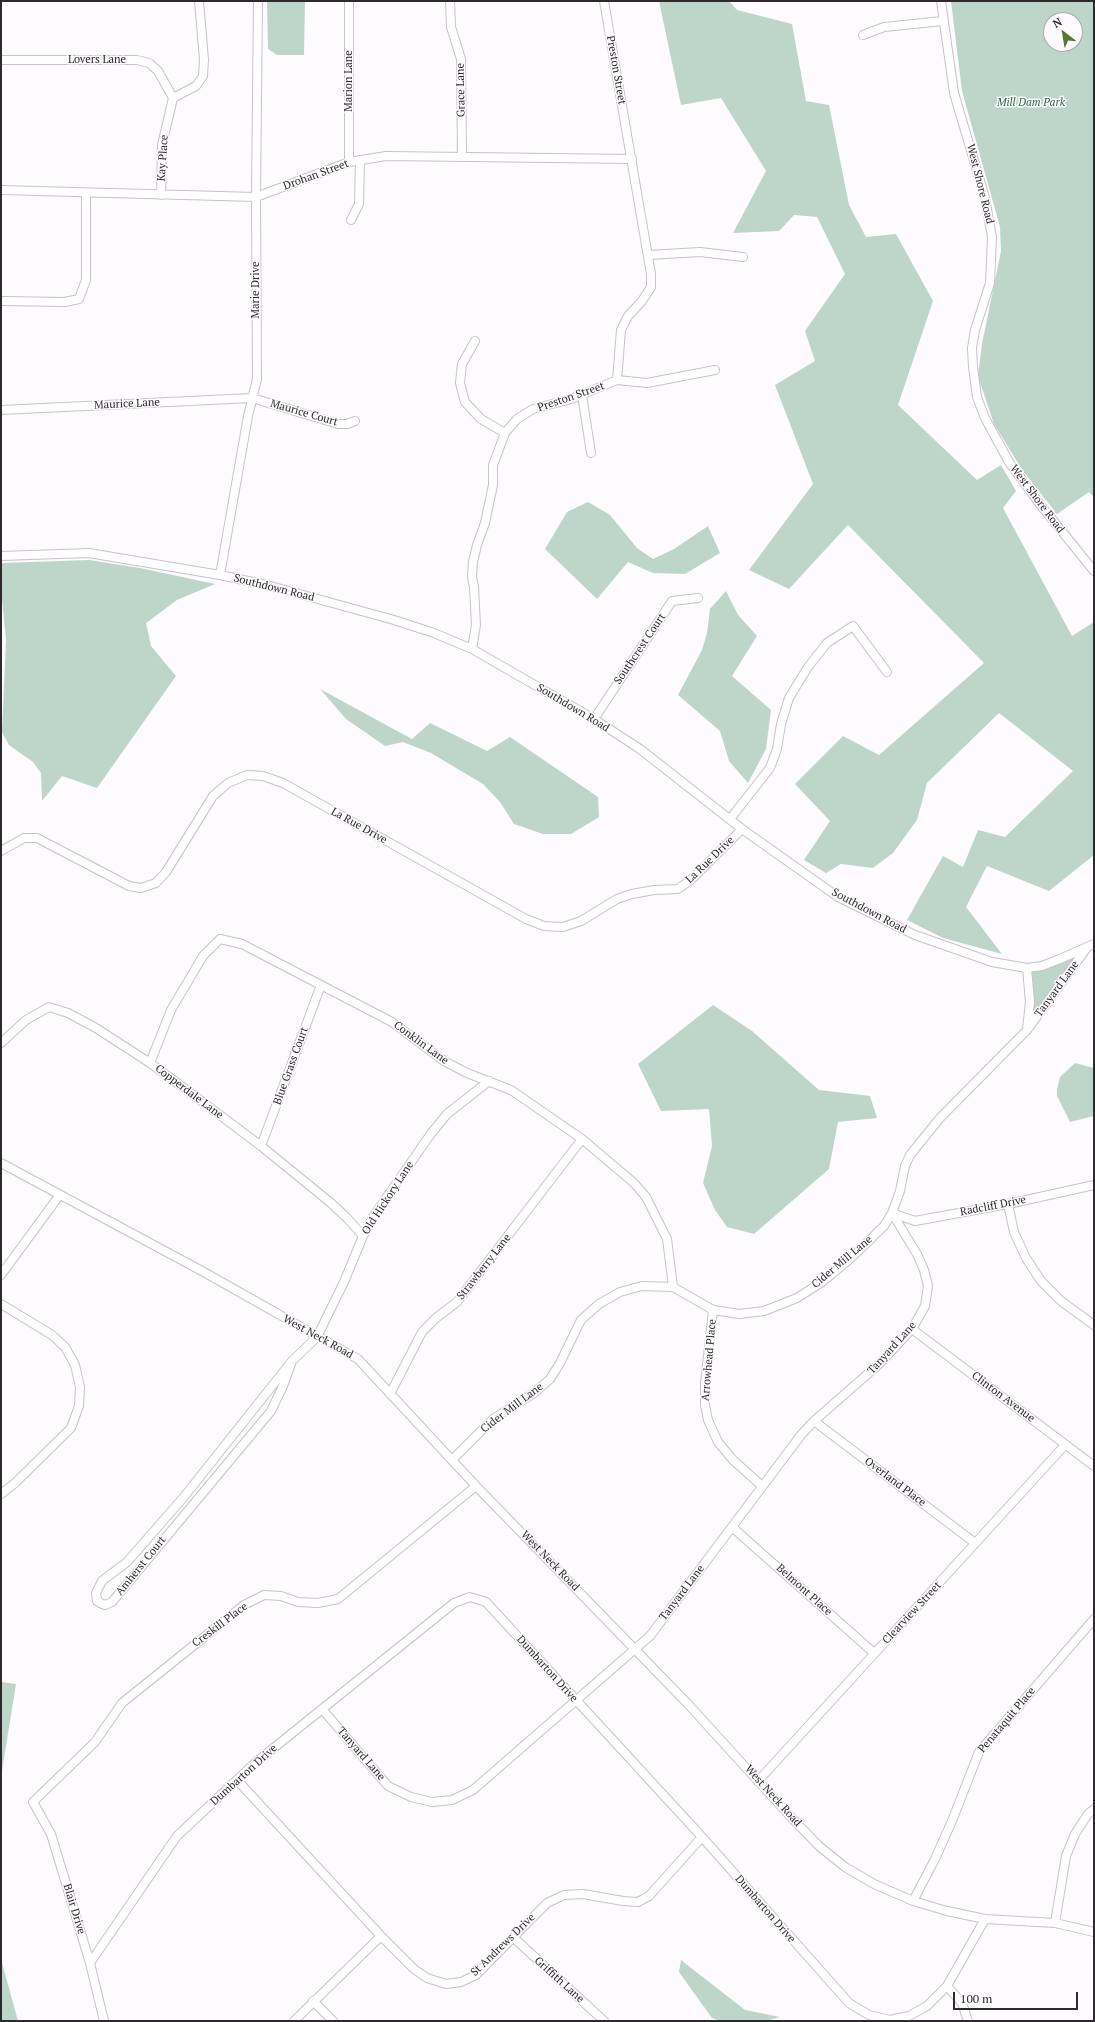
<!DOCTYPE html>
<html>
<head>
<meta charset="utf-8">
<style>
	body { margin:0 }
	#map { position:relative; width:1095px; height:2022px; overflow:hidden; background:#fdfbfe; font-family:"PT Serif",serif }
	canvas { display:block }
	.frame { position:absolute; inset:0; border:2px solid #2d292f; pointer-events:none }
	.north { position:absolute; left:1043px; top:12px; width:40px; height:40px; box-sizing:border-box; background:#fdfbfe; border:1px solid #aaa7ab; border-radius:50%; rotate:329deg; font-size:11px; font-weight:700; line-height:16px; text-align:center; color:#2d292f }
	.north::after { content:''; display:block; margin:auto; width:14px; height:18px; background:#55772e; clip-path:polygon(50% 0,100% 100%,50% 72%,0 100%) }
	.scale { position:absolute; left:953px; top:1992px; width:125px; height:18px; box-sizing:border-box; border:2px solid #2d292f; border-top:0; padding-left:5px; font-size:12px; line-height:14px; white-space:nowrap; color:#2d292f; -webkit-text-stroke:3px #fdfbfe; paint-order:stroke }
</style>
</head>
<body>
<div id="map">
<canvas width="1095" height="2022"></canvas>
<div class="frame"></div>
<div class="north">N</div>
<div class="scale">100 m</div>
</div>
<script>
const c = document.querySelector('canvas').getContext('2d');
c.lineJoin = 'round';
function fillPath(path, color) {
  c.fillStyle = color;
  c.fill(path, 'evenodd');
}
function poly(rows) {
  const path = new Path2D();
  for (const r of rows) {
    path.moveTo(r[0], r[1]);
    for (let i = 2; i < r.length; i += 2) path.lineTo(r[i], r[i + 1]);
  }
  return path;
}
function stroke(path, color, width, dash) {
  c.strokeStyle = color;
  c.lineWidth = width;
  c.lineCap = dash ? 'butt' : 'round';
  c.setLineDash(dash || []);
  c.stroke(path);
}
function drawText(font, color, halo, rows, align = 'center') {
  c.font = font + ' "PT Serif",serif';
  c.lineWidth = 3;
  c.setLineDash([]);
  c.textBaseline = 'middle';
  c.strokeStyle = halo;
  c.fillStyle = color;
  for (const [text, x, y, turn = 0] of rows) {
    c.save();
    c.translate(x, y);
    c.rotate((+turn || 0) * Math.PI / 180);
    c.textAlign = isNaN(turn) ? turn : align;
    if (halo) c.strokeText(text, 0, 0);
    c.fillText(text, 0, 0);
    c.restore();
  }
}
fillPath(poly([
	[267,1,305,1,304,55,277,55,268,49],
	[659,1,729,1,737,10,792,24,806,101,829,105,849,205,866,237,896,234,933,301,898,405,977,480,1001,465,1016,491,1003,508,1072,636,1094,622,1094,855,1049,891,987,866,966,907,1002,954,943,938,907,920,943,856,963,867,978,830,1005,837,1073,771,999,713,927,783,917,820,893,853,873,868,841,864,826,873,804,860,830,821,795,784,843,736,879,755,984,663,848,525,789,589,749,570,813,484,775,385,815,361,805,331,845,274,817,217,794,215,779,231,733,233,766,171,721,98,681,105],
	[951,1,1094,1,1094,497,1089,492,1057,514,1023,471,994,424,978,376,982,344,1001,251,1000,227,962,91],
	[1051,20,1075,20,1075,44,1051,44],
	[588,502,610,515,637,548,653,559,674,549,708,526,720,553,685,574,653,573,628,562,597,599,545,549,567,512],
	[89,560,140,568,215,584,177,600,146,623,151,646,176,676,97,788,62,776,42,801,41,773,33,762,9,745,2,732,6,640,1,589,1,563],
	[726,591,738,615,757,636,732,676,771,710,766,749,748,783,729,761,720,731,678,695,702,650,707,633,710,609],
	[320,689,412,739,430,723,487,751,510,737,598,797,599,817,571,834,543,834,514,824,500,802,483,784,431,753,403,742,385,746,346,719],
	[1080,954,1032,1021,1034,1009,1032,970],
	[713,1005,752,1031,819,1090,870,1096,877,1118,838,1122,829,1169,754,1234,727,1227,715,1210,703,1183,712,1146,709,1109,661,1111,638,1064],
	[1075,1063,1094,1068,1094,1116,1070,1122,1057,1096,1057,1089,1060,1077],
	[1,1682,16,1684,1,1777],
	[1,1959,18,2021,1,2021],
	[681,1960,745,2010,780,2017,766,2021,721,2021,712,2018,679,1972]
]), '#bed5c9');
const minor = poly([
	[349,1,349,162],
	[450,1,451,27,461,59,462,157],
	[941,1,954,93,985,198,992,237,990,283,975,330,972,348,973,367,977,397,985,418,1009,462,1039,503,1094,571],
	[863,35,884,27,943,21],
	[1,60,137,60,149,63,158,71,173,98],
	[173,98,196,86,203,76,204,60,199,1],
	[1,190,256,197,349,162,386,156,632,159],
	[161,195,162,145,173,98],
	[351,220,359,204,360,160],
	[648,255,700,252,743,257],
	[1,301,65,302,79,299,86,280,86,194],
	[475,341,462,364,460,383,465,402,481,419,505,433],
	[617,380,647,383,715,370],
	[582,395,591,453],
	[1,410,252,398,338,424,347,424,355,421],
	[1,556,89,553,220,575,267,585,394,620,434,633,472,649,594,719,640,749,742,829,838,897,915,935,992,962,1027,968,1042,966,1060,959,1094,944],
	[220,575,248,416,257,379,256,197,258,1],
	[472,649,476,625,474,587,472,577,473,562,477,545,485,523,493,485,493,465,505,433,517,419,533,409,571,399,617,380,621,330,628,316,642,301,651,287,651,274,604,1],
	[594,719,672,601,698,598],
	[730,819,770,768,777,749,781,724,789,698,808,667,827,643,853,626,887,672],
	[1,851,24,838,37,838,129,886,141,888,156,883,166,872,213,796,228,783,247,775,263,776,283,783,526,919,544,926,563,927,581,921,617,899,632,894,654,890,678,889,692,879,742,829],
	[1027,968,1030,1002,1027,1029],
	[1,1043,26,1020,49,1007,68,1013,96,1028,150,1063,184,1088,261,1146,331,1203,347,1218,363,1236],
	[150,1063,171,1010,203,956,220,939,242,944,392,1022,444,1061,467,1073,511,1090,582,1139,634,1183,646,1197,667,1239,673,1287],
	[261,1146,321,985],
	[1,1163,202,1271,358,1359,476,1486,687,1703,789,1815,819,1846,845,1867,874,1884,913,1901,947,1911,985,1919,1055,1923,1094,1932],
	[1008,1204,1014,1232,1026,1258,1041,1281,1061,1301,1094,1325],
	[892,1213,915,1221,1008,1204,1094,1185],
	[1,1275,59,1196],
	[1,1304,52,1335,65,1347,75,1365,80,1387,79,1406,71,1428,15,1483,1,1494],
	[713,1310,705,1383,705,1405,708,1420,718,1442,733,1460,762,1486],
	[912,1329,1094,1466],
	[292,1361,283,1386,271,1411,112,1602,105,1605,100,1603,97,1601,96,1593,102,1581,127,1562,183,1498,292,1361,317,1337,344,1282,363,1236,375,1214,430,1135,447,1114,489,1081],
	[390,1394,422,1332,436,1318,457,1302,582,1139],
	[814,1421,975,1543],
	[452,1460,493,1419,534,1393,550,1379,560,1363,581,1320,599,1304,620,1292,642,1286,673,1287,713,1310,739,1314,764,1311,797,1298,822,1282,850,1259,884,1226,892,1213,900,1191,905,1166,910,1155,940,1118,1027,1030,1086,949],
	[732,1527,874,1653],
	[322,1709,388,1786,411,1797,432,1802,452,1800,473,1790,650,1636,801,1435,814,1421,878,1365,912,1329,925,1306,928,1286,924,1270,917,1254,892,1213],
	[237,1780,381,1936,414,1969,427,1978,446,1984,461,1982,476,1975,547,1903,564,1895,583,1894,623,1901,638,1902,649,1896,702,1837],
	[758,1781,1065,1445],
	[913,1901,935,1859,952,1821,979,1752,1094,1619],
	[1055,1923,1066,1856,1075,1834,1088,1814,1094,1809],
	[514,1938,604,2021],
	[90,1963,177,1836,255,1763,454,1603,470,1597,486,1602,702,1837,849,2003,869,2015,890,2020,909,2016,927,2006,947,1986,985,1919],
	[947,1986,962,2003,968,2021],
	[313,2001,333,2021],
	[104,2021,90,1963,51,1834,33,1802,95,1742,122,1703,244,1605,264,1595,281,1596,298,1602,318,1603,338,1599,476,1486],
	[294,2021,381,1936]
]);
stroke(minor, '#c9c0ce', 10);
stroke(minor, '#fff', 8);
drawText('11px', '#2d292f', '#fdfbfe', [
	["Lovers Lane",97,60],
	["Preston Street",616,70,80],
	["Marion Lane",349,81,-90],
	["Grace Lane",461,90,-91],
	["Kay Place",163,158,-86],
	["Drohan Street",316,175,-20],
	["West Shore Road",980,184,76],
	["Marie Drive",256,290,-90],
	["Preston Street",571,397,-19],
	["Maurice Lane",127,404,-3],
	["Maurice Court",304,413,16],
	["West Shore Road",1037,499,53],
	["Southdown Road",274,588,14],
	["Southcrest Court",640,649,-56],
	["Southdown Road",573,708,31],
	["La Rue Drive",359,826,29],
	["La Rue Drive",710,860,-44],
	["Southdown Road",869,911,28],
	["Tanyard Lane",1057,989,-54],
	["Conklin Lane",421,1043,36],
	["Blue Grass Court",291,1066,-70],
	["Copperdale Lane",189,1092,37],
	["Old Hickory Lane",388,1198,-57],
	["Radcliff Drive",993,1206,-11],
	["Cider Mill Lane",842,1262,-40],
	["Strawberry Lane",484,1267,-52],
	["West Neck Road",318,1337,29],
	["Tanyard Lane",892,1348,-48],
	["Arrowhead Place",709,1360,-85],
	["Clinton Avenue",1003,1397,37],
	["Cider Mill Lane",512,1408,-37],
	["Overland Place",895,1482,37],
	["West Neck Road",550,1561,46],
	["Amherst Court",141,1566,-51],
	["Belmont Place",804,1590,42],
	["Tanyard Lane",682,1593,-53],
	["Clearview Street",912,1613,-47],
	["Creskill Place",220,1625,-37],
	["Dumbarton Drive",547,1669,48],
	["Penataquit Place",1007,1720,-50],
	["Tanyard Lane",361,1754,49],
	["Dumbarton Drive",244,1775,-42],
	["West Neck Road",773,1796,48],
	["Blair Drive",74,1909,73],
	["Dumbarton Drive",765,1909,49],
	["St Andrews Drive",503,1945,-44],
	["Griffith Lane",559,1980,42]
]);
drawText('italic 11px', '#29644a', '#fdfbfe', [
	["Mill Dam Park",1031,103]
]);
</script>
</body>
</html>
